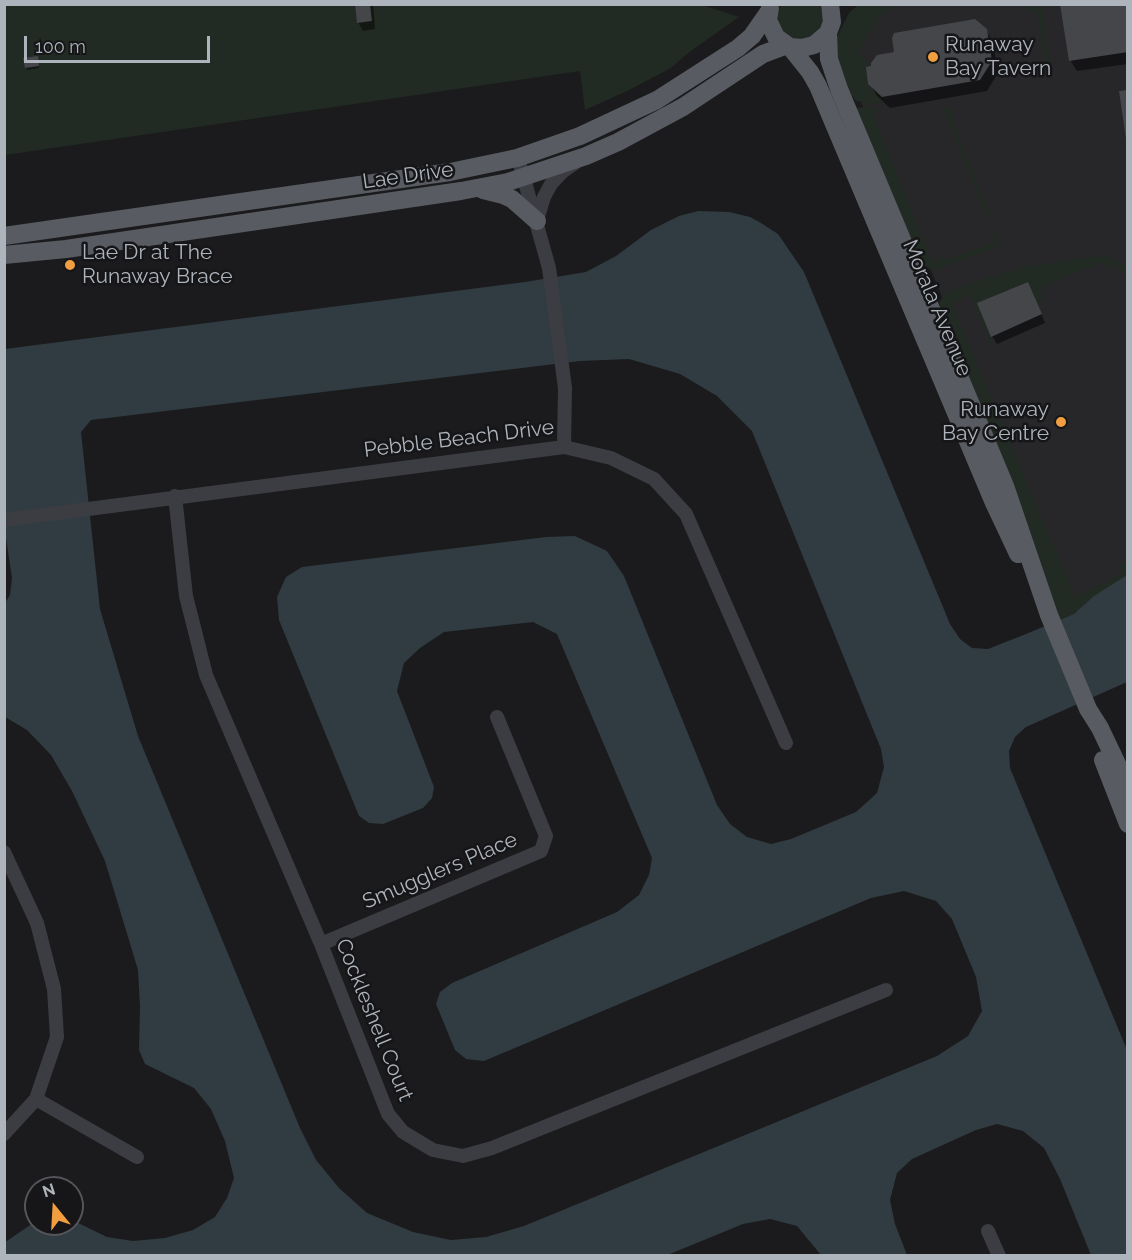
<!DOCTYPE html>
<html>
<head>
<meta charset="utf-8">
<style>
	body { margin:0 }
	#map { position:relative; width:1132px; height:1260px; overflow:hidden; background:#1b1b1d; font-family:Raleway,sans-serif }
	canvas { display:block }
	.frame { position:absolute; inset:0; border:6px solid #aeb4bc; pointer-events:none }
	.north { position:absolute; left:24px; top:1176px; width:60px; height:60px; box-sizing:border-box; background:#161618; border:2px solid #53555a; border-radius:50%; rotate:342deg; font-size:16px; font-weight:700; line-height:24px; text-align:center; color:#aeb4bc }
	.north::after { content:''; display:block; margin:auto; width:21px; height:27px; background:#f09e40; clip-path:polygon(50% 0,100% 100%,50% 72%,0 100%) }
	.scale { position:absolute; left:24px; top:36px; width:186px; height:27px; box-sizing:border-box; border:3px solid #aeb4bc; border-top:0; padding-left:8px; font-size:18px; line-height:21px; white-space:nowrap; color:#aeb4bc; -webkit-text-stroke:4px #161618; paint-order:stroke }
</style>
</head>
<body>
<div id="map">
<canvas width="1132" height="1260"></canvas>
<div class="frame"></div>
<div class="north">N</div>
<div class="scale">100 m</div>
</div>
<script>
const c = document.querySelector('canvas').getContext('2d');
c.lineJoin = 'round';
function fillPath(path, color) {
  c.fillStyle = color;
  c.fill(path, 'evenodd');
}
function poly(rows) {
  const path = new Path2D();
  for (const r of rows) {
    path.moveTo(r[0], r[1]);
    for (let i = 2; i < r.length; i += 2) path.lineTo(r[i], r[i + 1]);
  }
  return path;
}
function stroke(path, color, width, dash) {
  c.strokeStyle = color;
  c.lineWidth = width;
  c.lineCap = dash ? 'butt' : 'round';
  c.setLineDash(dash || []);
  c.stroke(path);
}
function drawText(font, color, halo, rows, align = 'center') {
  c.font = font + ' Raleway,sans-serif';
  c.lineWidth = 5;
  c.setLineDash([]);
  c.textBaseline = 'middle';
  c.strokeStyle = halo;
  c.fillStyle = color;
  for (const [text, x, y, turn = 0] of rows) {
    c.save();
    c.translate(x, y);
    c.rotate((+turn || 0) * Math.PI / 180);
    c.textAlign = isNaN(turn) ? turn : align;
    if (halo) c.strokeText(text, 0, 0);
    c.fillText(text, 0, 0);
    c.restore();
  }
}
fillPath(poly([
	[886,5,1127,5,1127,575,1095,596,1074,614,861,102,854,70,860,39]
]), '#27272a');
fillPath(poly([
	[699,4,739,17,688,53,671,68,627,91,585,110,580,71,5,155,4,5],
	[781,5,820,5,824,22,821,29,816,35,801,40,794,39,782,30,778,23,777,16],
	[858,5,895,5,881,15,858,51,871,66,866,67,868,84,885,102,870,104,856,101,846,87,838,65,836,39,849,13],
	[1027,5,1041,5,1043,8,1049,66,1046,70,1037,68,1045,66,1037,11,1028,12],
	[942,105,950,109,954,119,954,125,989,214,990,219,988,220],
	[871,106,877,110,878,113,873,114,932,261,943,257,945,260,996,242,993,232,998,233,1000,244,998,247,935,270,923,267,856,108],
	[1091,257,1108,257,1120,262,1127,267,1127,274,1125,275,1115,265,1110,269,1104,261,1040,288,1044,299,1037,302,1028,282,977,303,993,342,990,343,970,294,952,304,1075,597,1122,573,1119,566,1127,559,1127,575,1095,596,1074,614,1058,621,940,309,939,303,944,295,951,291,995,275,1030,266]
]), '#222b23');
fillPath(poly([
	[698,211,729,212,750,217,761,223,778,234,804,272,950,624,960,639,972,648,988,649,1026,634,1074,614,1094,596,1127,575,1127,682,1026,727,1015,737,1009,751,1010,768,1127,1050,1127,1255,1091,1255,1060,1179,1044,1148,1023,1131,997,1124,976,1130,912,1159,897,1173,890,1200,895,1224,907,1255,821,1255,797,1226,770,1219,743,1224,665,1256,5,1256,4,1243,36,1221,36,1224,72,1224,72,1220,107,1237,133,1241,165,1238,193,1230,215,1217,227,1198,234,1178,225,1141,211,1109,194,1088,145,1064,139,1050,140,1007,138,970,105,861,72,791,51,755,27,730,5,717,5,603,10,595,12,578,4,525,5,349,525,282,586,272,616,256,651,230,679,216],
	[629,359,680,374,717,396,752,431,881,749,884,767,877,793,856,812,791,839,771,844,747,837,730,824,717,805,624,576,607,551,575,536,546,537,302,567,286,577,277,597,279,620,359,816,369,823,383,824,423,808,432,798,434,787,397,691,404,663,420,648,444,632,533,622,557,634,652,858,649,875,639,895,617,912,452,983,440,992,436,1004,455,1050,466,1059,484,1061,871,898,904,891,936,901,952,919,976,977,982,1011,968,1036,937,1056,524,1226,486,1237,451,1240,413,1232,367,1213,339,1188,316,1160,300,1128,138,736,100,609,81,432,91,420,580,361]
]), '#303c41');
fillPath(poly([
	[356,4,373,4,375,29,363,31,358,22],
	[1128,4,1128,64,1077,71,1070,60],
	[986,30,993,42,998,73,987,91,890,108,877,96,870,84],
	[25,60,38,60,39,68,27,70],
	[1032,292,1045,323,997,344,992,336]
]), '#0007');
fillPath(poly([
	[355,4,370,4,372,21,357,23],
	[1060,4,1128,4,1128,52,1069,61],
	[975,19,987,29,992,61,980,80,882,97,868,84,866,67,871,66,871,63,877,55,894,52,892,38,894,33],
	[38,56,39,66,25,68,23,58],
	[1128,90,1128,139,1126,139,1119,91],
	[1028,282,1042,314,991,337,977,303]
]), '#45464a');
stroke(poly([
	[521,168,549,268,565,388,564,447],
	[537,220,544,197,551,184,562,172,575,163],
	[175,496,186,596,206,675,321,944,388,1114,403,1132,433,1150,463,1156,492,1148,886,990],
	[4,520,564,447,611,458,654,479,686,514,786,743],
	[4,852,37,923,54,989,57,1037,36,1099,4,1134],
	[321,944,541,851,546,836,497,717],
	[36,1099,137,1157],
	[988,1231,999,1256]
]), '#3c3d42', 14);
stroke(poly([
	[770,8,768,20,776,37,790,47,802,48,814,45,828,33,832,22,830,4],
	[828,33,829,59,839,89,1005,486,1049,615,1088,709,1100,728,1128,787],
	[790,47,810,72,818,86,994,503,1018,554],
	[483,190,503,195,512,199,537,221],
	[4,236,450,172,517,158,580,136,657,100,738,48,752,36,768,13],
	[4,255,66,249,216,227,461,191,508,182,586,156,618,142,683,107,763,54,787,45],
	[1103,760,1128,824]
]), '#585b61', 18);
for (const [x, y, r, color] of [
	[933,57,6,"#f09e40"],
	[70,265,6,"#f09e40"],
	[1061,422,6,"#f09e40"]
]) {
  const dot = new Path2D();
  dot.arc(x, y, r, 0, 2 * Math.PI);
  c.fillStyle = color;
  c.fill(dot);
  stroke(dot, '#161618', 2);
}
drawText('21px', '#aeb4bc', '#161618', [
	["Runaway",945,45],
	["Bay Tavern",945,69],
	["Lae Dr at The",82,253],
	["Runaway Brace",82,277],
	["Runaway",1049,410,"right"],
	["Bay Centre",1049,434,"right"]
], 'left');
drawText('21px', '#aeb4bc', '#161618', [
	["Lae Drive",408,176,-8],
	["Morala Avenue",937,308,67],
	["Pebble Beach Drive",459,439,-7],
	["Smugglers Place",440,871,-23],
	["Cockleshell Court",374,1020,68]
]);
</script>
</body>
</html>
